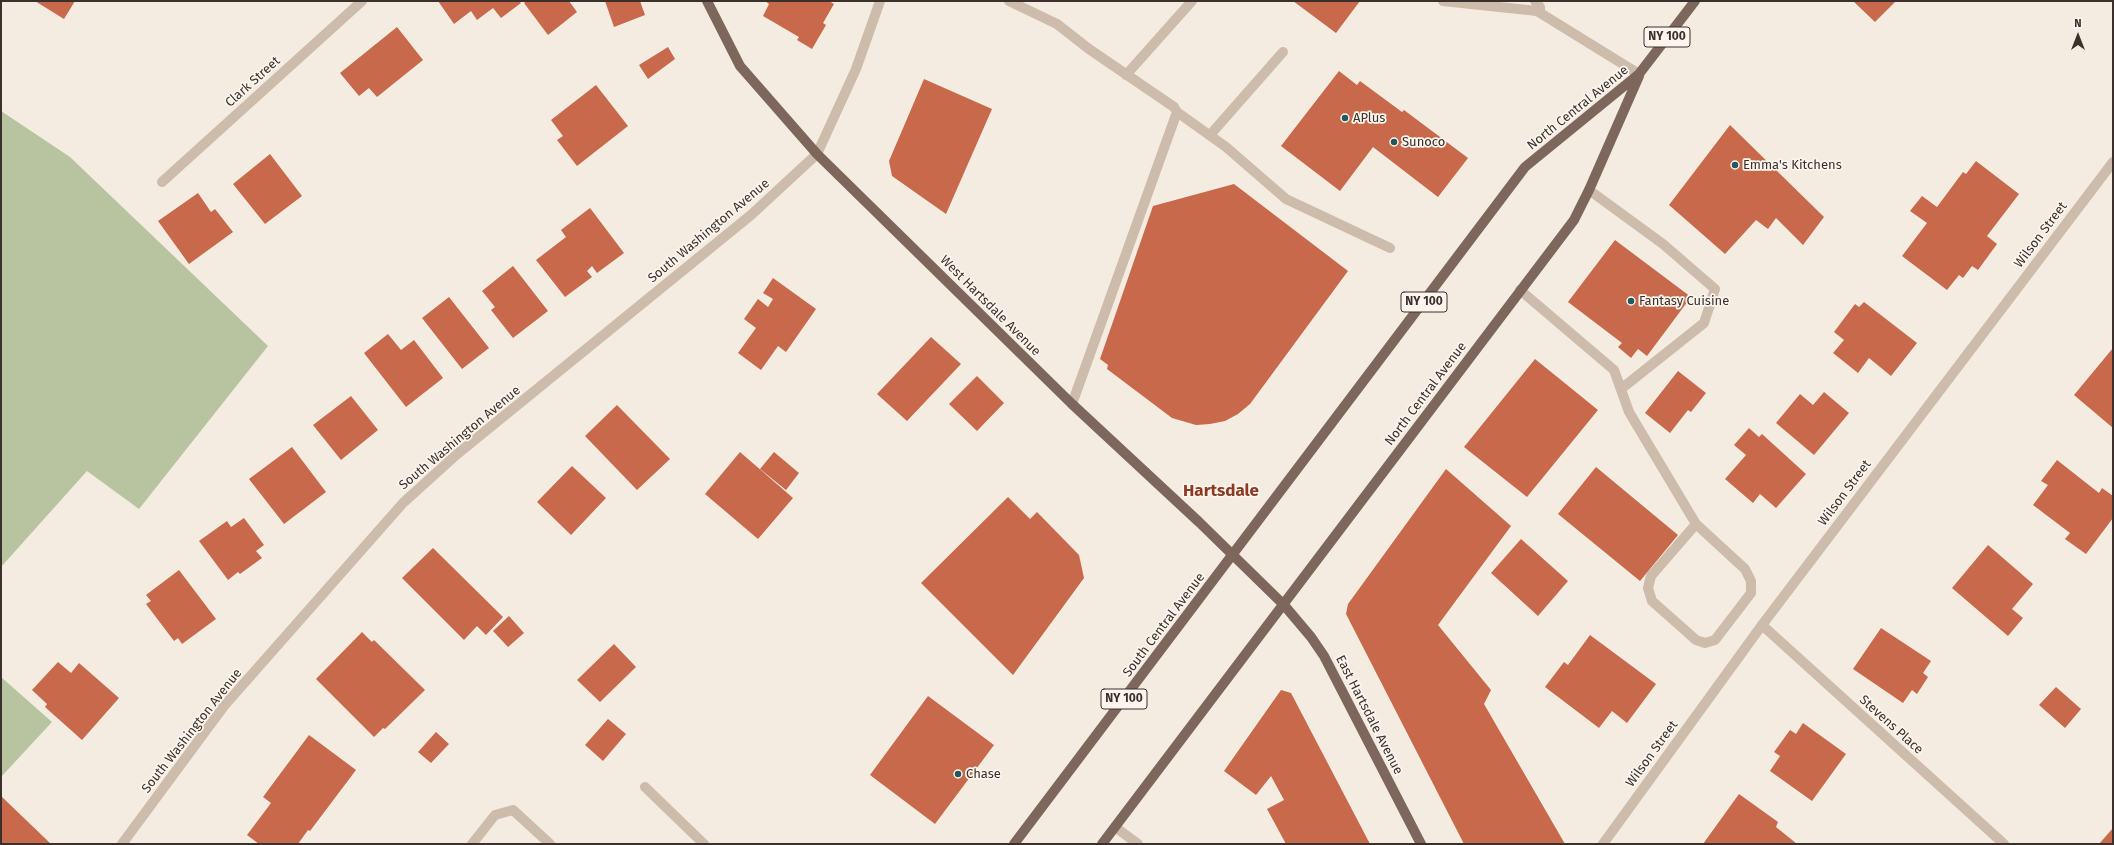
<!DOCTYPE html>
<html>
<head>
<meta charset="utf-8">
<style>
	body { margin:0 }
	#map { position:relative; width:2114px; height:845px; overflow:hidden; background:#f4ebe1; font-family:"Fira Sans",sans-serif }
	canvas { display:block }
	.frame { position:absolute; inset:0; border:2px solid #3b302b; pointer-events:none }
	.north { position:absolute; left:2058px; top:16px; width:40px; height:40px; -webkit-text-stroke:3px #fbf5ee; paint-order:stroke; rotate:0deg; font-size:11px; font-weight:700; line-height:16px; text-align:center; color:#3b302b }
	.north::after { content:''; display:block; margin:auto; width:14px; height:18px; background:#3b302b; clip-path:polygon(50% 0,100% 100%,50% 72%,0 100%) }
</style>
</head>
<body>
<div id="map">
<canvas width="2114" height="845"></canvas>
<div class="frame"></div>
<div class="north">N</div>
</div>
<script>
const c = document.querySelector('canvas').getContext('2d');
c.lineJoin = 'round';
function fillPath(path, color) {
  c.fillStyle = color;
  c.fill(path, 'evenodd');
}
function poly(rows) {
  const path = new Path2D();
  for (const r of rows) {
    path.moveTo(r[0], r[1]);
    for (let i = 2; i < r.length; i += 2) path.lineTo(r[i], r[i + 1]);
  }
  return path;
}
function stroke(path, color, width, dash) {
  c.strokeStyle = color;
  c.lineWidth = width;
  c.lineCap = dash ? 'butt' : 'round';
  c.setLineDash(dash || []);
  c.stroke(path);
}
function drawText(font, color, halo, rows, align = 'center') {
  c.font = font + ' "Fira Sans",sans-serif';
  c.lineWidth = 3.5;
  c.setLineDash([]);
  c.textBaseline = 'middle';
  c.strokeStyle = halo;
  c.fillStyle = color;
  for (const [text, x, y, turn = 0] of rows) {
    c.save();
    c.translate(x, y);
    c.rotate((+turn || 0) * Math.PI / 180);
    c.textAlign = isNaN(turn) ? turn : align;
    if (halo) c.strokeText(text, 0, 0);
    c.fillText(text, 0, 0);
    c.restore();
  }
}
fillPath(poly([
	[1,111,70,157,268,346,139,509,87,471,1,567],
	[1,677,52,722,1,777]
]), '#b8c4a0');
fillPath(poly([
	[35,1,75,1,64,19],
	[438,1,519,1,521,3,501,18,493,8,477,20,471,11,454,24],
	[526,1,569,1,577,12,548,35,524,3],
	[605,1,640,1,645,15,614,27],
	[765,1,829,1,834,4,823,23,826,25,812,49,797,40,799,37,763,16,769,4],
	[1293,1,1360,1,1336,33],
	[1853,1,1896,1,1875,22],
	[397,27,423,60,377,97,369,88,359,96,340,73],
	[668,47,675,59,648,79,639,65],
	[1339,71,1357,85,1360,81,1402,112,1404,110,1468,158,1438,197,1373,147,1340,191,1281,146],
	[924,79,992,109,946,214,892,176,889,161],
	[596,85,628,126,577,166,557,140,563,136,551,120],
	[1730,125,1824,217,1803,245,1776,218,1768,229,1756,220,1725,254,1669,205],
	[270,154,302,196,265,224,233,184],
	[1976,161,2019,194,1987,236,1997,244,1978,270,1972,266,1963,278,1959,275,1947,290,1902,256,1927,223,1910,211,1922,196,1937,207,1963,172,1966,174],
	[1234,184,1348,271,1250,404,1238,414,1225,421,1210,424,1196,425,1172,418,1107,369,1108,365,1100,359,1153,206],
	[198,193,211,212,215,209,233,232,189,264,158,221],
	[590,208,624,253,597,273,592,266,587,271,592,277,565,297,536,260,566,237,561,230],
	[1615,240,1691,297,1647,356,1638,349,1631,358,1618,347,1622,343,1568,302],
	[513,266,548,311,513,338,491,310,495,307,482,291],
	[773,278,816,309,786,352,778,346,761,370,738,353,756,328,744,319,758,299,768,307,773,299,763,293],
	[449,297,489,348,462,369,422,318],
	[1864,302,1917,343,1891,376,1869,358,1858,373,1833,353,1844,340,1834,332,1855,304,1859,307],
	[388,334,401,350,414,340,443,378,406,407,364,353],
	[931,337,961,364,907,421,877,394],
	[2113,348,2113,428,2074,395],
	[1535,359,1598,410,1527,497,1464,447],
	[1678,371,1706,393,1691,412,1688,410,1670,433,1645,413],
	[977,376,1004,403,977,431,949,404],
	[1824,392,1849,413,1814,455,1776,423,1800,394,1813,405],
	[351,396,378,430,341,460,313,425],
	[617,405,670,459,637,490,585,436],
	[1749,428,1759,437,1762,434,1806,474,1776,508,1760,494,1753,503,1725,479,1746,455,1734,445],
	[292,447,326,492,284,524,249,479],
	[740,452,793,498,758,539,705,494],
	[774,452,799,473,786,490,760,469],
	[2057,460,2099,493,2102,488,2113,496,2113,518,2086,554,2065,539,2070,533,2033,505,2048,485,2041,481],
	[572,466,606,498,571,535,537,502],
	[1596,467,1678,535,1640,581,1558,514],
	[1446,469,1511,526,1438,625,1491,690,1484,704,1565,844,1464,844,1346,614,1348,604],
	[1008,497,1030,519,1037,512,1079,555,1084,578,1013,675,921,583],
	[244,518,264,545,256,551,262,558,240,574,238,572,228,580,199,541,227,521,231,527],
	[1521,539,1568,581,1538,616,1491,573],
	[1988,545,2033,584,2012,609,2023,618,2008,636,1952,588],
	[433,548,503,617,486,635,477,626,464,640,402,578],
	[179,570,216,619,182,644,178,638,174,641,146,604,151,601,146,595],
	[509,616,524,633,508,647,493,631],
	[1881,628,1931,661,1923,673,1928,677,1917,694,1912,690,1903,703,1853,669],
	[362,632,372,642,374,640,425,690,385,729,383,728,374,737,316,679],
	[1590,635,1656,684,1627,723,1612,711,1599,728,1545,687,1564,662,1568,665],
	[614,644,636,667,600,702,577,680],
	[58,662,71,673,79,663,119,698,82,740,45,707,47,704,32,690],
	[2056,687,2081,709,2065,728,2039,705],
	[1281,690,1291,693,1370,844,1286,844,1267,809,1284,800,1271,776,1256,795,1224,771],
	[928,696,994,745,935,824,870,775],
	[608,719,626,734,603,761,585,745],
	[1803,723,1846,754,1812,801,1770,771,1780,756,1774,752,1790,730,1796,734],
	[436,732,449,744,431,763,418,752],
	[309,735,356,770,310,831,308,830,298,844,259,844,247,835,271,803,263,797],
	[1739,794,1778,822,1776,827,1797,844,1703,844],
	[1,796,51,844,1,844],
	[2113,828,2113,844,2099,844]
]), '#c8694b');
stroke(poly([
	[1009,1,1057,24,1089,49,1174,107,1177,112,1226,147,1286,199,1390,248],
	[1443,1,1537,11,1639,74],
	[1535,1,1540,7,1540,13],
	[1126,75,1192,1],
	[1210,135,1283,52],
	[162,182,362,1],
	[1589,190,1663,244,1715,289,1704,323,1621,389],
	[1520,290,1614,370,1629,412,1696,524,1745,569,1751,581,1751,593,1715,640,1705,643,1696,640,1652,601,1648,588,1651,576,1696,524],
	[1072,404,1177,112],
	[1762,625,2004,844],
	[645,787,704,844],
	[1115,827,1138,844],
	[122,844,224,706,403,503,456,455,751,215,817,154,856,69,880,1],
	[472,844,495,815,513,810,550,844],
	[1603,844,1762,625,2113,162]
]), '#cdbbac', 10);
stroke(poly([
	[707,1,740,66,817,154,1072,404,1199,522,1284,605,1311,637,1324,656,1421,844],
	[1014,844,1525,167,1639,74,1695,1],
	[1102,844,1574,220,1589,190,1639,76]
]), '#7d675c', 10);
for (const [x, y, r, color] of [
	[1345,118,4,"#1f5a5e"],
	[1394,142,4,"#1f5a5e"],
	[1735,165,4,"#1f5a5e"],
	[1631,301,4,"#1f5a5e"],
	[958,774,4,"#1f5a5e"]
]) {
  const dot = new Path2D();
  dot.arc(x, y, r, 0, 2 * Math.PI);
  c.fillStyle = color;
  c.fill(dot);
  stroke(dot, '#fbf5ee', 1.5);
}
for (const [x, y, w] of [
	[1667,37,46],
	[1424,302,46],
	[1124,699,46]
]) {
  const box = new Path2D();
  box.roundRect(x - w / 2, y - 10, w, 20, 3);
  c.fillStyle = '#fbf5ee';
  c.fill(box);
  stroke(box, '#3b302b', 1);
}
drawText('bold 12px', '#3b302b', null, [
	["NY 100",1667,37],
	["NY 100",1424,302],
	["NY 100",1124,699]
]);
drawText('13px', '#3b302b', '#fbf5ee', [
	["Clark Street",253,82,-42],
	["North Central Avenue",1578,108,-39],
	["South Washington Avenue",709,231,-40],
	["Wilson Street",2041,235,-53],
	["West Hartsdale Avenue",990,306,45],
	["North Central Avenue",1426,394,-53],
	["South Washington Avenue",460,438,-40],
	["Wilson Street",1845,493,-53],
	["South Central Avenue",1164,625,-53],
	["East Hartsdale Avenue",1369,715,63],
	["Stevens Place",1891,725,42],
	["South Washington Avenue",192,731,-52],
	["Wilson Street",1652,754,-54]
]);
drawText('13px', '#3b302b', '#fbf5ee', [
	["APlus",1353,118],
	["Sunoco",1402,142],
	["Emma's Kitchens",1743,165],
	["Fantasy Cuisine",1639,301],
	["Chase",966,774]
], 'left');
drawText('bold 17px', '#8c3b22', '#fbf5ee', [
	["Hartsdale",1221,491]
]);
</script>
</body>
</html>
